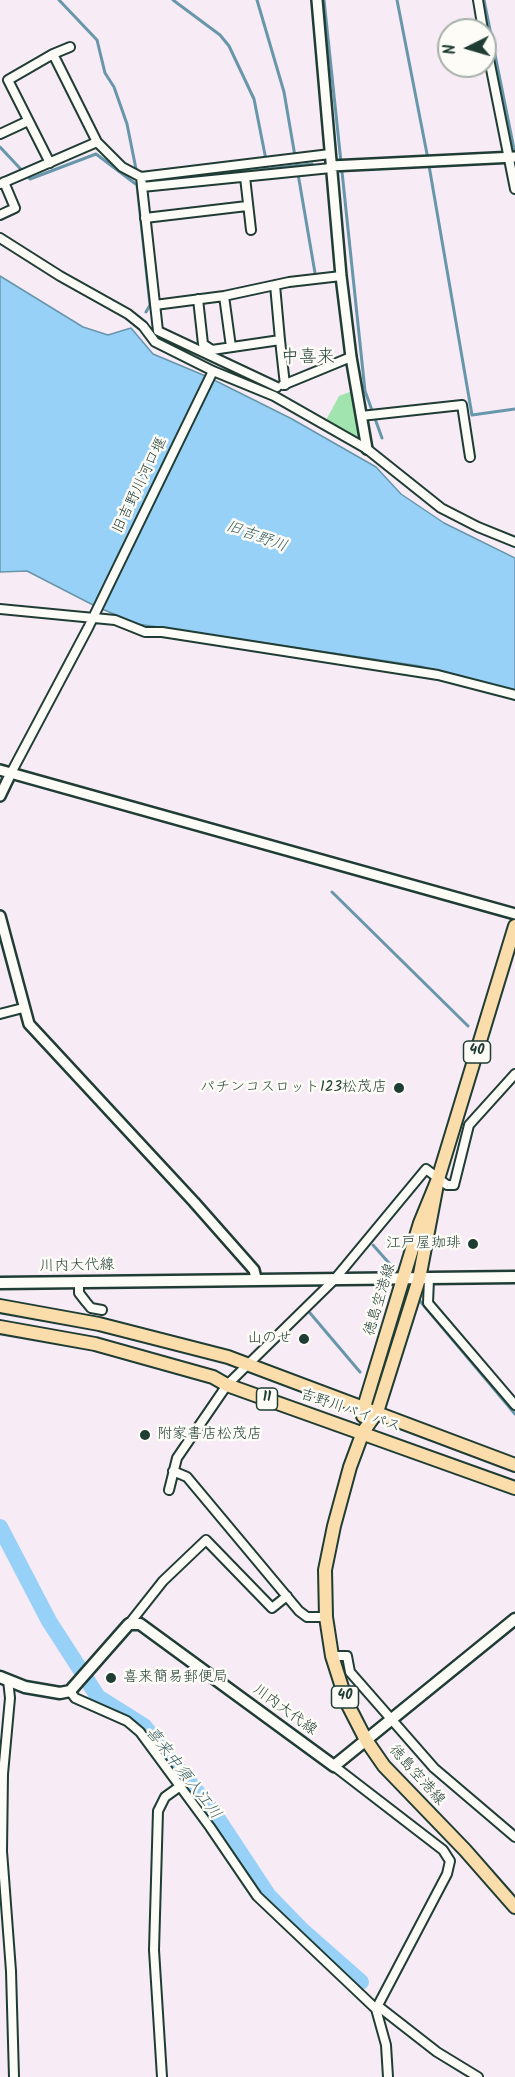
<!DOCTYPE html>
<html>
<head>
<meta charset="utf-8">
<style>
	body { margin:0 }
	#map { position:relative; width:515px; height:2077px; overflow:hidden; background:#f7ebf5; font-family:Kalam,sans-serif }
	canvas { display:block }
	.north { position:absolute; left:437px; top:18px; width:60px; height:60px; box-sizing:border-box; background:#fdfcf7; border:2px solid #a4b0a9; border-radius:50%; rotate:265deg; font-size:16px; font-weight:700; line-height:24px; text-align:center; color:#1f3d34 }
	.north::after { content:''; display:block; margin:auto; width:21px; height:27px; background:#1f3d34; clip-path:polygon(50% 0,100% 100%,50% 72%,0 100%) }
</style>
</head>
<body>
<div id="map">
<canvas width="515" height="2077"></canvas>
<div class="north">N</div>
</div>
<script>
const c = document.querySelector('canvas').getContext('2d');
c.lineJoin = 'round';
function fillPath(path, color) {
  c.fillStyle = color;
  c.fill(path, 'evenodd');
}
function poly(rows) {
  const path = new Path2D();
  for (const r of rows) {
    path.moveTo(r[0], r[1]);
    for (let i = 2; i < r.length; i += 2) path.lineTo(r[i], r[i + 1]);
  }
  return path;
}
function stroke(path, color, width, dash) {
  c.strokeStyle = color;
  c.lineWidth = width;
  c.lineCap = dash ? 'butt' : 'round';
  c.setLineDash(dash || []);
  c.stroke(path);
}
function drawText(font, color, halo, rows, align = 'center') {
  c.font = font + ' Kalam,"Klee One",sans-serif';
  c.lineWidth = 5;
  c.setLineDash([]);
  c.textBaseline = 'middle';
  c.strokeStyle = halo;
  c.fillStyle = color;
  for (const [text, x, y, turn = 0] of rows) {
    c.save();
    c.translate(x, y);
    c.rotate((+turn || 0) * Math.PI / 180);
    c.textAlign = isNaN(turn) ? turn : align;
    if (halo) c.strokeText(text, 0, 0);
    c.fillText(text, 0, 0);
    c.restore();
  }
}
fillPath(poly([
	[352,391,361,438,359,440,325,422,339,396]
]), '#a1e4af');
const water = poly([
	[0,276,83,327,108,335,131,328,153,354,208,377,292,419,376,467,401,494,444,523,515,558,515,691,420,666,138,624,97,607,27,571,0,572,0,276]
]);
fillPath(water, '#98d1f8');
stroke(water, '#6896aa', 1.5);
stroke(poly([
	[59,0,97,40,105,73,114,87,127,124,137,174],
	[173,0,220,35,229,46,254,99,268,170],
	[257,0,284,92,315,273],
	[324,0,365,391,382,438],
	[397,0,427,154,472,415,515,409],
	[484,0,515,154],
	[0,147,30,179,96,154,137,185,150,305,146,312],
	[154,182,312,164],
	[332,892,468,1026],
	[373,1245,396,1271],
	[420,1301,515,1414],
	[310,1313,360,1372]
]), '#6896aa', 3);
stroke(poly([
	[0,1527,49,1621,98,1697,144,1726,214,1813,268,1895,302,1930,361,1982]
]), '#98d1f8', 16);
const minor = poly([
	[478,0,483,30],
	[485,39,515,189],
	[53,54,70,47],
	[0,134,28,121],
	[50,163,8,80,53,54,97,142],
	[141,177,158,331,277,387],
	[245,177,251,230],
	[0,184,97,142,122,167,141,177,330,154],
	[142,187,331,168],
	[0,215,15,208,4,182],
	[145,218,247,206],
	[0,238,60,276,128,314,143,326,155,342,213,371,274,396,367,449,441,508,478,527,515,542],
	[275,285,280,340],
	[224,296,231,347],
	[198,299,203,344,212,350,280,340,285,385],
	[155,305,224,296,289,282,341,276],
	[283,385,351,357],
	[361,416,462,405,470,457],
	[0,609,115,620,145,632,162,632,438,675,515,695],
	[11,773,88,628,213,371],
	[0,1014,23,1008],
	[429,1279,428,1303,515,1405],
	[79,1282,79,1293,86,1302,91,1308,102,1310],
	[173,1471,187,1477,299,1611,307,1617,326,1617],
	[169,1490,177,1458,227,1385,334,1280,426,1169,447,1185,454,1185,469,1125,515,1074],
	[129,1624,163,1581,206,1540,272,1608,287,1596],
	[332,1656,347,1656,350,1672,434,1768,515,1837],
	[8,1680,10,1698,3,1774,2,1851,11,1971,14,2077],
	[70,1691,75,1698,127,1721,140,1732,210,1827,257,1896,376,2009],
	[334,1766,443,1850,450,1861,447,1874,376,2009,386,2045,388,2077],
	[378,2006,437,2052,478,2077],
	[162,2077,154,1950,158,1811,165,1797,179,1787]
]);
const tertiary = poly([
	[317,0,341,276,351,357,367,449],
	[331,166,515,157],
	[0,770,515,914],
	[0,796,11,773],
	[0,916,29,1024,194,1202,254,1270,256,1278]
]);
const secondary = poly([
	[0,1283,515,1277],
	[0,1677,25,1687,60,1693,70,1691,129,1624,140,1624,334,1766,515,1619]
]);
const primary = poly([
	[438,1179,419,1279,377,1412,363,1432,350,1467,334,1526,325,1570,326,1617,332,1656,347,1703,366,1740,384,1766,465,1850,515,1907],
	[363,1416,364,1407,420,1223,438,1179,515,926]
]);
const trunk = poly([
	[0,1306,99,1324,228,1357,515,1465],
	[0,1327,95,1344,213,1377,227,1385,515,1488]
]);
stroke(minor, '#1f3d34', 12);
stroke(tertiary, '#1f3d34', 14);
stroke(secondary, '#1f3d34', 15);
stroke(primary, '#1f3d34', 16);
stroke(trunk, '#1f3d34', 16);
stroke(minor, '#fdfcf7', 8);
stroke(tertiary, '#fdfcf7', 9);
stroke(secondary, '#fdfcf7', 10);
stroke(primary, '#faddab', 12);
stroke(trunk, '#faddab', 12);
for (const [x, y, r, color] of [
	[399,1088,6,"#1f3d34"],
	[473,1244,6,"#1f3d34"],
	[304,1339,6,"#1f3d34"],
	[145,1435,6,"#1f3d34"],
	[111,1678,6,"#1f3d34"]
]) {
  const dot = new Path2D();
  dot.arc(x, y, r, 0, 2 * Math.PI);
  c.fillStyle = color;
  c.fill(dot);
  stroke(dot, '#fdfcf7', 2);
}
for (const [x, y, w] of [
	[477,1052,27],
	[267,1399,21],
	[345,1697,27]
]) {
  const box = new Path2D();
  box.roundRect(x - w / 2, y - 11, w, 22, 4.5);
  c.fillStyle = '#fdfcf7';
  c.fill(box);
  stroke(box, '#1f3d34', 1.5);
}
drawText('bold 14px', '#1f3d34', null, [
	["40",477,1052],
	["11",267,1399],
	["40",345,1697]
]);
drawText('15px', '#1f3d34', '#fdfcf7', [
	["旧吉野川河口堰",141,486,-64],
	["川内大代線",77,1267,-1],
	["徳島空港線",381,1300,-73],
	["吉野川バイパス",350,1412,19],
	["川内大代線",284,1711,36],
	["徳島空港線",416,1776,48]
]);
drawText('15px', '#1f3d34', '#fdfcf7', [
	["パチンコスロット123松茂店",387,1088],
	["江戸屋珈琲",461,1244],
	["山のせ",292,1339],
	["附家書店松茂店",157,1435,"left"],
	["喜来簡易郵便局",123,1678,"left"]
], 'right');
drawText('italic 16px', '#3d6265', '#fdfcf7', [
	["旧吉野川",256,538,20],
	["喜来中須入江川",182,1774,52]
]);
drawText('18px', '#1f3d34', '#fdfcf7', [
	["中喜来",308,359]
]);
</script>
</body>
</html>
